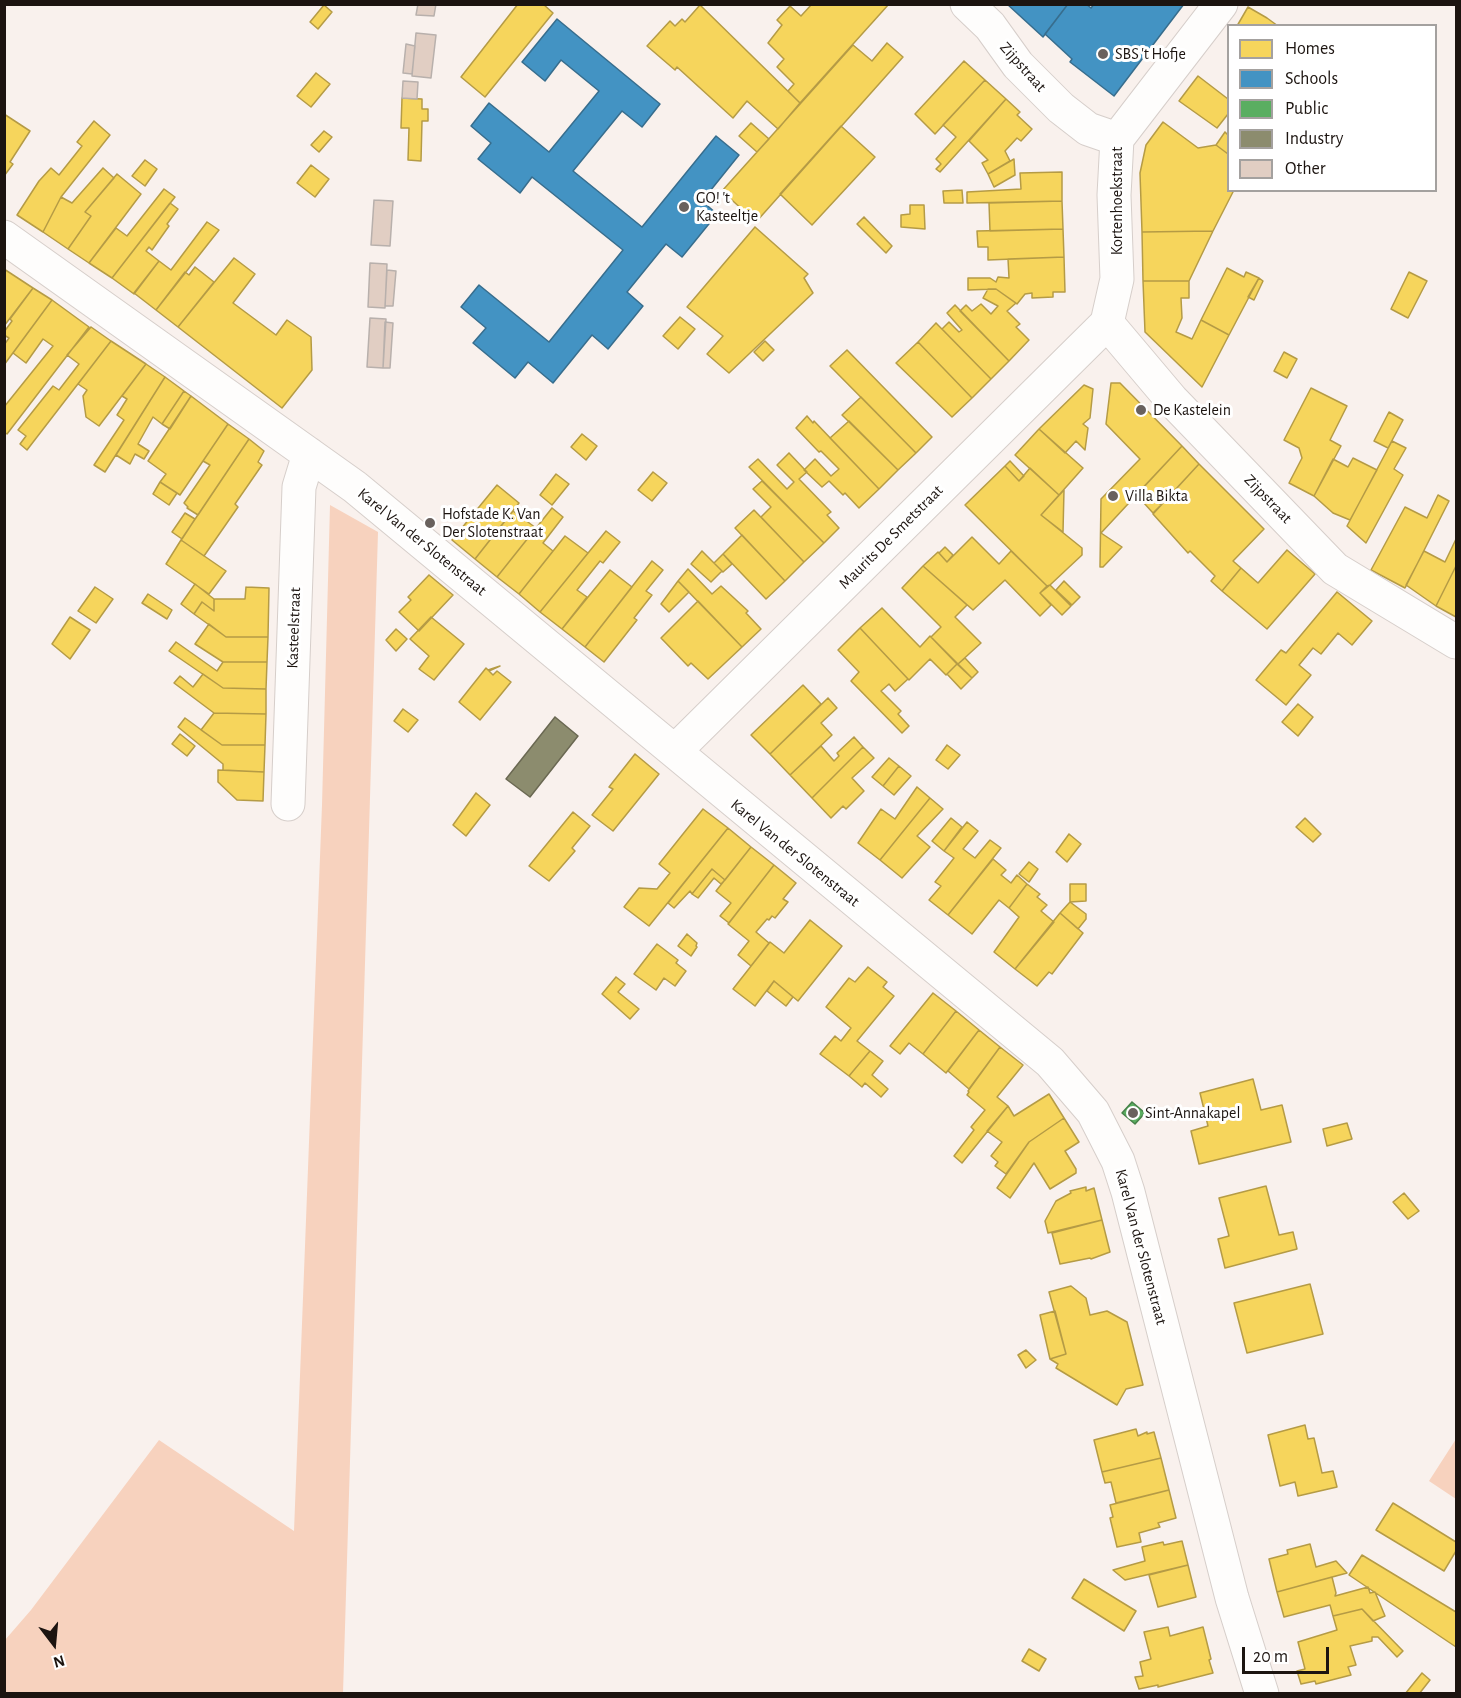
<!DOCTYPE html>
<html>
<head>
<meta charset="utf-8">
<style>
	body { margin:0 }
	#map { position:relative; width:1461px; height:1698px; overflow:hidden; background:#f9f1ed; font-family:"Alegreya Sans",sans-serif }
	canvas { display:block }
	.frame { position:absolute; inset:0; border:6px solid #1c1410; pointer-events:none }
	.legend { position:absolute; left:1227px; top:24px; width:210px; height:168px; box-sizing:border-box; background:#fff; border:2px solid #a4a19f; margin:0; padding:8px 10px; list-style:none; font-size:18px; color:#1c1410 }
	.legend li { display:flex; align-items:center; gap:12px; height:30px }
	.legend b { width:30px; border:2px solid #a4a19f }
	.north { position:absolute; left:24px; top:1614px; width:60px; height:60px; -webkit-text-stroke:4px #fff; paint-order:stroke; rotate:164deg; font-size:16px; font-weight:700; line-height:24px; text-align:center; color:#1c1410 }
	.north::after { content:''; display:block; margin:auto; width:21px; height:27px; background:#1c1410; clip-path:polygon(50% 0,100% 100%,50% 72%,0 100%) }
	.scale { position:absolute; left:1242px; top:1647px; width:87px; height:27px; box-sizing:border-box; border:3px solid #1c1410; border-top:0; padding-left:8px; font-size:18px; line-height:21px; white-space:nowrap; color:#1c1410; -webkit-text-stroke:4px #fff; paint-order:stroke }
</style>
</head>
<body>
<div id="map">
<canvas width="1461" height="1698"></canvas>
<div class="frame"></div>
<ul class="legend">
<li><b style="height:16px;background:#f6d55c"></b>Homes</li>
<li><b style="height:16px;background:#4393c3"></b>Schools</li>
<li><b style="height:16px;background:#5aae61"></b>Public</li>
<li><b style="height:16px;background:#8c8c6e"></b>Industry</li>
<li><b style="height:16px;background:#e1cec3"></b>Other</li>
</ul>
<div class="north">N</div>
<div class="scale">20 m</div>
</div>
<script>
const c = document.querySelector('canvas').getContext('2d');
c.lineJoin = 'round';
function fillPath(path, color) {
  c.fillStyle = color;
  c.fill(path, 'evenodd');
}
function poly(rows) {
  const path = new Path2D();
  for (const r of rows) {
    path.moveTo(r[0], r[1]);
    for (let i = 2; i < r.length; i += 2) path.lineTo(r[i], r[i + 1]);
  }
  return path;
}
function stroke(path, color, width, dash) {
  c.strokeStyle = color;
  c.lineWidth = width;
  c.lineCap = dash ? 'butt' : 'round';
  c.setLineDash(dash || []);
  c.stroke(path);
}
function drawText(font, color, halo, rows, align = 'center') {
  c.font = font + ' "Alegreya Sans",sans-serif';
  c.lineWidth = 6;
  c.setLineDash([]);
  c.textBaseline = 'middle';
  c.strokeStyle = halo;
  c.fillStyle = color;
  for (const [text, x, y, turn = 0] of rows) {
    c.save();
    c.translate(x, y);
    c.rotate((+turn || 0) * Math.PI / 180);
    c.textAlign = isNaN(turn) ? turn : align;
    if (halo) c.strokeText(text, 0, 0);
    c.fillText(text, 0, 0);
    c.restore();
  }
}
fillPath(poly([
	[330,505,378,532,343,1693,5,1693,5,1640,31,1610,159,1440,294,1531,322,805],
	[1456,1439,1456,1499,1429,1481]
]), '#f7d2be');
const homes = poly([
	[518,4,543,4,553,13,485,97,461,77,518,4],
	[812,4,889,4,800,103,788,91,794,84,777,67,784,59,768,43,782,25,777,20,790,6,801,16,812,4],
	[324,5,332,12,318,29,310,22,324,5],
	[700,5,800,103,778,129,747,101,733,118,677,67,675,70,647,46,670,21,675,26,682,19,685,22,700,5],
	[1248,7,1267,18,1278,26,1237,26,1248,7],
	[887,43,903,57,756,222,722,191,853,45,872,61,887,43],
	[964,61,985,80,935,134,915,114,964,61],
	[316,73,330,84,311,107,297,96,316,73],
	[1198,76,1228,99,1228,114,1217,128,1179,101,1198,76],
	[985,80,1006,99,940,172,936,169,941,164,936,159,956,137,943,125,985,80],
	[402,98,422,99,422,109,428,109,428,121,422,121,421,161,408,160,409,128,401,128,402,98],
	[1006,99,1020,112,1017,115,1032,129,1021,141,1017,138,1005,151,1010,161,988,174,982,163,988,160,969,141,1006,99],
	[4,114,30,131,10,162,13,164,4,176,4,114],
	[94,121,110,135,61,197,43,232,17,215,39,181,51,168,59,175,82,146,77,142,94,121],
	[1163,122,1198,148,1216,145,1228,154,1228,190,1234,190,1213,231,1142,232,1140,173,1146,145,1163,122],
	[751,123,769,139,757,152,739,136,751,123],
	[841,126,875,157,812,225,780,194,841,126],
	[324,131,332,137,319,152,311,145,324,131],
	[1225,132,1228,135,1228,154,1216,145,1225,132],
	[1014,159,1015,175,994,187,988,174,1014,159],
	[145,160,157,169,145,186,132,176,145,160],
	[311,165,329,179,315,197,297,183,311,165],
	[103,168,114,178,85,212,91,216,68,249,43,232,61,197,72,203,103,168],
	[1062,172,1062,201,967,203,967,192,1021,189,1020,173,1062,172],
	[117,174,141,194,89,263,68,249,91,216,85,212,117,174],
	[164,189,175,197,112,278,89,263,116,228,127,236,164,189],
	[962,190,963,203,944,203,943,191,962,190],
	[1062,201,1063,229,990,231,989,203,1062,201],
	[170,203,178,209,167,224,169,226,152,250,149,247,146,251,159,261,134,294,112,278,170,203],
	[910,205,924,205,925,229,901,227,901,215,910,214,910,205],
	[864,217,892,246,886,253,857,224,864,217],
	[207,222,219,230,156,310,134,293,159,261,171,270,207,222],
	[755,227,808,274,804,278,813,293,729,373,707,354,723,336,687,307,755,227],
	[1063,229,1064,257,988,260,988,247,978,247,977,231,1063,229],
	[1213,231,1189,281,1143,281,1142,232,1213,231],
	[1064,257,1065,292,1053,292,1053,297,1032,298,1032,293,1025,294,1017,304,996,289,968,290,968,278,990,278,996,282,998,277,1009,278,1008,259,1064,257],
	[234,258,255,274,233,303,276,335,287,320,311,337,312,370,282,408,178,327,234,258],
	[195,267,214,282,178,327,156,310,185,272,189,275,195,267],
	[1227,268,1244,277,1246,272,1259,278,1229,335,1201,320,1227,268],
	[4,269,33,288,4,326,4,269],
	[1409,272,1427,281,1408,318,1391,309,1409,272],
	[1259,278,1263,281,1254,300,1248,297,1259,278],
	[1143,281,1189,281,1189,298,1181,298,1182,318,1176,332,1192,339,1201,320,1229,335,1202,387,1145,332,1143,281],
	[33,288,52,300,4,365,4,345,9,338,4,335,4,332,12,321,10,319,33,288],
	[988,289,996,289,1016,303,1007,311,1020,324,1016,327,1029,340,1009,361,960,311,966,305,972,311,981,304,991,314,998,306,983,298,988,289],
	[52,300,89,327,7,434,4,432,4,407,53,346,43,339,26,363,13,353,52,300],
	[955,305,1009,361,991,379,942,329,949,322,959,332,962,330,947,313,955,305],
	[680,317,695,329,678,349,663,336,680,317],
	[936,323,991,379,972,398,918,342,936,323],
	[91,327,111,341,27,450,20,444,26,436,18,430,53,386,59,390,79,364,67,355,91,327],
	[111,341,146,364,99,426,86,417,83,396,87,390,78,384,111,341],
	[765,341,774,350,763,361,754,352,765,341],
	[918,342,972,398,952,417,896,363,918,342],
	[847,350,932,437,916,453,830,366,847,350],
	[1284,352,1297,359,1287,378,1274,371,1284,352],
	[146,364,165,377,105,472,94,465,124,420,117,415,127,399,122,396,146,364],
	[165,377,184,391,162,424,153,417,138,444,149,451,144,459,135,454,130,464,116,455,165,377],
	[1111,383,1120,383,1182,446,1101,533,1122,547,1103,567,1100,567,1101,499,1140,459,1106,424,1111,383],
	[1084,385,1093,389,1090,418,1083,424,1088,428,1085,450,1076,441,1065,453,1039,429,1084,385],
	[1311,388,1347,406,1330,440,1341,446,1314,496,1289,483,1302,458,1299,448,1284,440,1311,388],
	[184,391,191,396,170,429,162,424,184,391],
	[191,396,228,424,180,495,160,482,166,474,148,461,191,396],
	[861,397,916,453,898,470,842,415,861,397],
	[1389,412,1403,420,1388,448,1374,441,1389,412],
	[807,416,813,423,814,421,879,489,859,508,845,493,843,495,829,481,822,487,804,470,815,459,831,476,839,469,821,451,819,452,796,428,807,416],
	[849,421,898,470,879,489,830,438,849,421],
	[228,424,249,439,198,515,187,508,188,507,184,503,210,465,203,461,228,424],
	[1039,429,1083,468,1059,495,1015,455,1039,429],
	[582,434,597,446,586,460,571,447,582,434],
	[249,439,264,451,258,462,262,465,235,504,238,507,204,556,181,540,249,439],
	[1392,441,1406,448,1394,469,1403,475,1366,543,1347,526,1392,441],
	[1182,446,1199,464,1161,505,1150,494,1143,502,1136,495,1182,446],
	[789,453,807,472,799,479,831,512,827,515,839,528,824,543,749,467,758,459,787,489,794,482,777,465,789,453],
	[1353,458,1377,470,1350,520,1333,513,1314,496,1333,459,1348,467,1353,458],
	[1010,461,1024,476,1019,481,1005,466,1010,461],
	[1199,464,1264,529,1233,561,1241,568,1222,591,1211,581,1215,576,1190,551,1188,553,1153,514,1199,464],
	[1005,466,1019,481,1030,468,1059,495,1041,515,1082,548,1082,555,1050,585,1047,586,965,505,1005,466],
	[653,472,667,483,652,501,638,490,653,472],
	[556,474,569,484,552,505,540,495,556,474],
	[762,481,824,543,804,562,761,517,771,507,753,489,762,481],
	[160,482,177,493,169,505,153,494,160,482],
	[497,485,519,503,475,559,452,540,497,485],
	[1064,490,1063,532,1041,515,1064,490],
	[1150,494,1161,505,1153,513,1143,502,1150,494],
	[1438,495,1449,501,1405,588,1371,570,1405,507,1427,518,1438,495],
	[552,508,563,517,543,543,553,551,519,594,497,577,552,508],
	[754,510,804,562,785,581,735,528,754,510],
	[513,511,536,528,497,577,475,559,513,511],
	[185,513,195,519,182,539,172,532,185,513],
	[606,531,620,542,603,563,600,561,577,590,587,597,562,629,540,612,606,531],
	[742,535,785,581,766,599,723,554,742,535],
	[565,536,588,553,540,612,519,594,565,536],
	[972,537,999,564,1011,551,1047,586,1040,593,1051,605,1040,616,1005,580,973,610,923,566,938,552,947,562,972,537],
	[1456,539,1456,566,1436,606,1406,585,1424,551,1445,562,1456,539],
	[181,540,226,571,209,594,166,564,181,540],
	[945,547,953,555,947,562,939,553,945,547],
	[1287,550,1315,574,1267,629,1222,591,1241,568,1258,583,1287,550],
	[702,551,722,571,711,582,691,564,702,551],
	[723,554,732,564,723,572,714,563,723,554],
	[652,561,663,570,646,591,652,595,634,618,637,620,604,662,585,647,652,561],
	[923,566,967,605,955,617,981,643,958,664,931,637,941,627,902,588,923,566],
	[1456,566,1456,617,1436,606,1456,566],
	[688,569,712,594,721,586,748,611,746,613,761,629,742,647,678,581,688,569],
	[610,570,632,587,585,647,562,629,610,570],
	[429,575,453,595,419,631,399,612,411,600,408,597,429,575],
	[678,581,689,592,669,612,661,604,678,581],
	[1064,581,1080,597,1072,605,1056,590,1064,581],
	[195,584,214,599,214,611,202,602,194,614,181,604,195,584],
	[1050,585,1071,606,1062,615,1040,593,1050,585],
	[95,587,113,599,96,623,78,611,95,587],
	[246,587,269,588,268,637,226,637,194,614,202,602,214,611,214,599,245,599,246,587],
	[1337,592,1372,621,1352,645,1338,633,1321,654,1313,648,1299,665,1311,675,1286,705,1256,680,1281,650,1286,653,1337,592],
	[148,594,172,610,167,619,142,603,148,594],
	[698,601,742,647,708,679,691,663,688,666,661,638,698,601],
	[882,608,920,647,930,636,957,664,946,675,930,659,909,680,860,628,882,608],
	[70,617,90,630,70,659,52,644,70,617],
	[431,617,464,644,434,680,419,669,429,656,410,639,431,617],
	[209,624,226,637,268,637,267,662,223,662,195,644,209,624],
	[860,628,908,679,895,691,889,684,881,691,901,711,898,714,909,726,902,733,851,681,859,672,838,650,860,628],
	[396,629,407,639,396,651,386,640,396,629],
	[176,642,217,671,223,662,267,662,266,689,223,688,169,651,176,642],
	[965,658,978,672,972,678,958,664,965,658],
	[957,664,972,678,961,689,947,674,957,664],
	[500,666,489,671,493,675,497,671,511,682,480,720,459,702,486,668,488,670,500,666],
	[203,674,223,688,266,689,266,714,214,713,174,683,180,676,193,687,203,674],
	[803,685,821,704,770,754,751,735,803,685],
	[828,698,837,708,821,723,832,735,790,775,770,754,828,698],
	[1298,704,1313,717,1298,736,1282,722,1298,704],
	[403,709,418,720,408,732,394,721,403,709],
	[214,713,266,714,265,745,222,745,201,730,214,713],
	[185,718,222,745,265,745,264,772,223,770,223,764,178,727,185,718],
	[180,734,195,746,187,756,172,744,180,734],
	[854,737,863,747,812,798,790,775,821,746,834,761,839,756,837,753,854,737],
	[947,745,960,755,948,769,936,760,947,745],
	[863,747,874,758,852,778,864,791,846,809,843,806,831,818,812,798,863,747],
	[635,754,659,774,613,831,592,815,613,789,609,787,635,754],
	[889,758,899,766,883,786,872,777,889,758],
	[899,766,911,776,894,795,883,786,899,766],
	[218,770,264,772,263,801,237,800,218,782,218,770],
	[917,787,930,798,880,860,858,843,881,809,895,819,917,787],
	[476,793,490,805,466,836,453,825,476,793],
	[930,798,943,809,917,836,930,847,902,878,880,860,930,798],
	[703,809,728,828,649,926,624,907,639,888,657,889,670,873,659,864,703,809],
	[573,812,590,826,572,848,575,851,549,881,529,866,573,812],
	[951,818,962,827,944,851,932,841,951,818],
	[1305,818,1321,834,1313,842,1296,827,1305,818],
	[967,822,978,831,963,849,975,858,990,840,1001,848,948,915,929,900,941,886,935,882,954,858,944,851,967,822],
	[728,828,751,847,725,880,712,869,692,894,690,891,674,908,668,903,728,828],
	[1069,834,1081,844,1067,862,1056,852,1069,834],
	[751,847,774,865,729,923,720,916,731,903,716,891,751,847],
	[993,859,1006,870,1001,875,1011,883,1017,875,1027,884,1009,908,999,900,972,934,948,915,993,859],
	[1029,862,1038,869,1029,882,1019,874,1029,862],
	[774,865,796,883,783,899,788,902,775,918,772,916,769,920,767,919,756,932,769,943,751,966,738,955,749,941,728,924,774,865],
	[712,869,725,880,721,884,714,878,698,898,692,894,712,869],
	[1027,884,1040,894,1037,897,1047,905,1041,911,1054,922,1015,969,994,952,1019,917,1009,908,1027,884],
	[1070,884,1086,884,1086,901,1070,902,1070,884],
	[1070,902,1086,914,1086,919,1078,929,1060,913,1070,902],
	[1060,913,1083,933,1052,974,1049,972,1037,986,1015,969,1060,913],
	[810,920,842,946,798,1001,774,981,755,1006,733,989,770,942,784,953,810,920],
	[687,934,697,943,696,946,697,947,691,956,678,946,687,934],
	[657,944,678,960,676,963,686,971,675,986,664,978,656,990,634,974,657,944],
	[868,967,887,982,883,987,894,996,857,1041,870,1051,849,1076,820,1054,835,1036,841,1041,851,1028,826,1007,849,978,855,982,868,967],
	[616,977,625,984,618,992,639,1009,630,1019,602,994,616,977],
	[774,981,793,997,786,1006,767,991,774,981],
	[933,993,956,1011,923,1054,909,1043,900,1054,890,1046,933,993],
	[956,1011,979,1030,946,1073,923,1054,956,1011],
	[979,1030,1000,1047,969,1089,948,1071,979,1030],
	[1000,1047,1023,1065,997,1097,1008,1106,962,1163,954,1156,974,1130,971,1127,985,1110,967,1095,969,1092,968,1091,1000,1047],
	[870,1051,883,1061,872,1075,888,1089,881,1097,865,1083,862,1087,849,1076,870,1051],
	[1253,1079,1261,1110,1282,1105,1291,1142,1199,1164,1191,1131,1208,1126,1200,1093,1253,1079],
	[1049,1094,1064,1118,1029,1142,1006,1174,995,1166,998,1162,991,1156,1002,1142,987,1131,1008,1106,1014,1116,1049,1094],
	[1064,1118,1079,1142,1065,1151,1076,1169,1076,1173,1050,1189,1034,1163,1010,1198,997,1188,1029,1142,1064,1118],
	[1347,1123,1352,1139,1327,1146,1323,1129,1347,1123],
	[1266,1186,1279,1235,1293,1232,1297,1249,1225,1268,1218,1239,1229,1236,1219,1198,1266,1186],
	[1086,1187,1086,1191,1094,1188,1102,1220,1048,1233,1045,1221,1056,1201,1071,1193,1070,1191,1086,1187],
	[1404,1193,1419,1211,1408,1219,1393,1202,1404,1193],
	[1102,1220,1110,1252,1091,1259,1090,1258,1060,1264,1052,1233,1102,1220],
	[1310,1284,1323,1334,1247,1353,1234,1303,1310,1284],
	[1071,1286,1086,1298,1090,1315,1107,1311,1127,1322,1143,1385,1126,1389,1117,1405,1056,1368,1058,1364,1050,1359,1066,1354,1049,1292,1071,1286],
	[1055,1311,1066,1354,1050,1359,1040,1315,1055,1311],
	[1026,1350,1036,1360,1026,1368,1018,1355,1026,1350],
	[1305,1425,1308,1439,1314,1438,1322,1473,1333,1471,1337,1487,1298,1496,1295,1482,1280,1486,1268,1435,1305,1425],
	[1136,1429,1138,1436,1147,1432,1147,1434,1154,1432,1161,1458,1102,1472,1094,1440,1136,1429],
	[1161,1458,1169,1490,1116,1503,1111,1482,1105,1483,1102,1472,1161,1458],
	[1169,1490,1176,1518,1158,1523,1160,1527,1139,1533,1141,1542,1117,1547,1110,1518,1113,1517,1110,1505,1169,1490],
	[1393,1503,1456,1542,1456,1551,1444,1571,1376,1530,1393,1503],
	[1182,1541,1188,1565,1125,1580,1113,1570,1145,1561,1142,1547,1163,1542,1164,1545,1182,1541],
	[1310,1544,1316,1567,1336,1561,1347,1573,1277,1592,1269,1559,1288,1554,1287,1550,1310,1544],
	[1362,1555,1456,1612,1456,1647,1349,1575,1362,1555],
	[1188,1565,1196,1597,1158,1607,1149,1575,1188,1565],
	[1332,1577,1336,1593,1335,1596,1368,1587,1370,1593,1375,1592,1385,1616,1373,1621,1362,1609,1333,1616,1330,1605,1284,1617,1277,1592,1332,1577],
	[1084,1579,1136,1611,1124,1631,1072,1598,1084,1579],
	[1362,1609,1403,1651,1397,1657,1378,1637,1372,1637,1372,1641,1350,1646,1356,1665,1348,1667,1351,1675,1316,1684,1315,1681,1301,1684,1297,1671,1305,1669,1298,1642,1337,1630,1333,1616,1362,1609],
	[1168,1627,1170,1636,1203,1627,1211,1659,1209,1660,1213,1673,1158,1687,1158,1685,1139,1689,1135,1677,1143,1676,1140,1662,1151,1659,1144,1632,1168,1627],
	[1029,1649,1046,1659,1039,1671,1022,1661,1029,1649],
	[1422,1673,1430,1680,1419,1694,1405,1694,1422,1673]
]);
fillPath(homes, '#f6d55c');
stroke(homes, '#b59b45', 1.5);
const schools = poly([
	[1007,4,1068,4,1043,37,1007,4],
	[1068,4,1086,4,1091,8,1094,4,1184,4,1114,96,1070,62,1072,59,1045,34,1068,4],
	[557,19,660,104,642,127,622,111,573,171,642,227,716,136,739,155,702,201,717,214,682,257,666,244,627,292,643,306,608,349,592,335,553,383,528,362,515,378,473,343,486,328,461,307,479,285,549,342,623,250,532,177,520,193,478,159,491,143,471,126,489,103,549,152,599,91,561,60,545,81,522,62,557,19]
]);
fillPath(schools, '#4393c3');
stroke(schools, '#376d8d', 1.5);
const public = poly([
	[1132,1102,1145,1113,1135,1124,1122,1113,1132,1102]
]);
fillPath(public, '#5aae61');
stroke(public, '#478049', 1.5);
const industry = poly([
	[555,717,578,736,530,797,506,779,555,717]
]);
fillPath(industry, '#8c8c6e');
stroke(industry, '#6a6852', 1.5);
const building = poly([
	[418,4,436,4,434,16,416,15,418,4],
	[416,33,436,35,431,78,412,76,416,33],
	[406,44,415,46,412,74,403,73,406,44],
	[403,81,418,82,417,99,402,98,403,81],
	[374,200,393,201,390,246,371,245,374,200],
	[370,263,387,264,385,308,368,307,370,263],
	[387,270,396,271,393,306,385,306,387,270],
	[370,318,386,319,383,368,367,367,370,318],
	[385,322,393,323,390,368,383,368,385,322]
]);
fillPath(building, '#e1cec3');
stroke(building, '#b8b0ac', 1.5);
const minor = poly([
	[967,4,990,26,1018,65,1061,108,1088,129,1117,139],
	[4,237,355,487,1050,1062,1093,1112,1118,1161,1128,1192,1232,1598,1262,1694],
	[1107,323,1172,400,1335,569,1456,642],
	[1107,323,1117,279,1114,195,1117,139,1221,4],
	[675,751,1107,323],
	[288,804,299,487,309,454]
]);
stroke(minor, '#d6ceca', 35);
stroke(minor, '#fefdfc', 33);
for (const [x, y, r, color] of [
	[1103,54,6,"#69615d"],
	[684,207,6,"#69615d"],
	[1141,410,6,"#69615d"],
	[1113,496,6,"#69615d"],
	[430,523,6,"#69615d"],
	[1133,1113,6,"#69615d"]
]) {
  const dot = new Path2D();
  dot.arc(x, y, r, 0, 2 * Math.PI);
  c.fillStyle = color;
  c.fill(dot);
  stroke(dot, '#fff', 2);
}
drawText('16px', '#1c1410', '#fff', [
	["SBS 't Hofje",1115,54],
	["GO! 't",696,198],
	["Kasteeltje",696,216],
	["De Kastelein",1153,410],
	["Villa Bikta",1125,496],
	["Hofstade K. Van",442,514],
	["Der Slotenstraat",442,532],
	["Sint-Annakapel",1145,1113]
], 'left');
drawText('16px', '#1c1410', '#fff', [
	["Zijpstraat",1023,67,48],
	["Kortenhoekstraat",1117,201,-90],
	["Zijpstraat",1268,499,46],
	["Maurits De Smetstraat",891,537,-45],
	["Karel Van der Slotenstraat",422,542,39],
	["Kasteelstraat",294,628,-88],
	["Karel Van der Slotenstraat",795,853,39],
	["Karel Van der Slotenstraat",1141,1247,75]
]);
</script>
</body>
</html>
